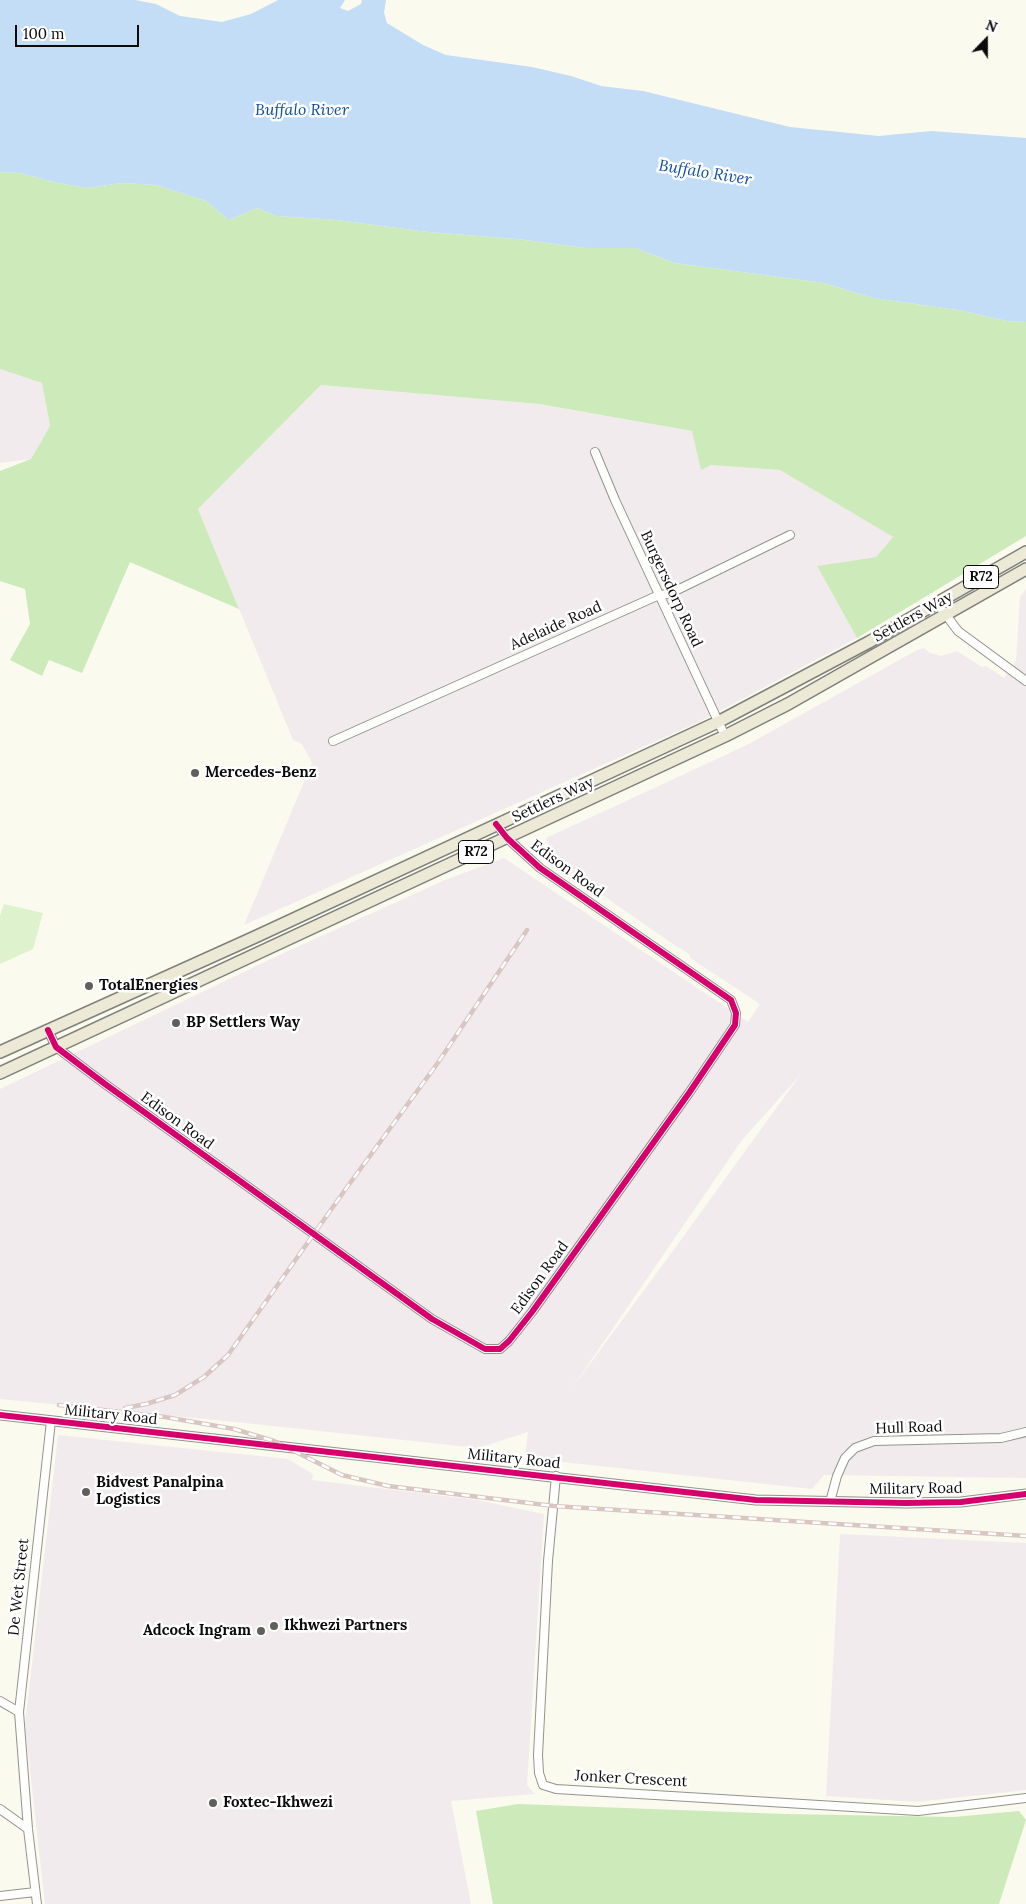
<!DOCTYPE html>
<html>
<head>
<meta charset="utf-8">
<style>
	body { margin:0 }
	#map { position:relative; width:1026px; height:1904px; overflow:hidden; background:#fafaef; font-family:Lora,serif }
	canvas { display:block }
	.north { position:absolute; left:961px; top:15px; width:50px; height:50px; -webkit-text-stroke:4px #fff; paint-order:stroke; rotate:22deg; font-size:14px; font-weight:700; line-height:20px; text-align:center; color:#0b0b0b }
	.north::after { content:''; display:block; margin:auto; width:18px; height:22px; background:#0b0b0b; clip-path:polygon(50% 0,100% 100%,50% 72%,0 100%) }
	.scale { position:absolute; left:15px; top:25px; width:124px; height:22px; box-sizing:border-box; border:2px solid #0b0b0b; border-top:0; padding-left:6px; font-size:15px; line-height:18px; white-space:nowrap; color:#0b0b0b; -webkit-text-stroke:4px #fff; paint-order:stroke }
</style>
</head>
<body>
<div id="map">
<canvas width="1026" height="1904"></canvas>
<div class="north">N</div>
<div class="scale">100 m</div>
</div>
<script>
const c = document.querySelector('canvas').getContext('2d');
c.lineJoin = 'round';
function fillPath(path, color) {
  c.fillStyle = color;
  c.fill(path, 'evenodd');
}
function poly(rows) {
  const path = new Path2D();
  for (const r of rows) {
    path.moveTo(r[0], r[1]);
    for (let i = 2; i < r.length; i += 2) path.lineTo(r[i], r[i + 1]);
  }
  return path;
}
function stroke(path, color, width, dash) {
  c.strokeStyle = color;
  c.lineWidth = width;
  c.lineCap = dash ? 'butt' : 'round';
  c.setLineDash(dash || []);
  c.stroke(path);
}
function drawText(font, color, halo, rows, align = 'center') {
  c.font = font + ' Lora,serif';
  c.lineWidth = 5;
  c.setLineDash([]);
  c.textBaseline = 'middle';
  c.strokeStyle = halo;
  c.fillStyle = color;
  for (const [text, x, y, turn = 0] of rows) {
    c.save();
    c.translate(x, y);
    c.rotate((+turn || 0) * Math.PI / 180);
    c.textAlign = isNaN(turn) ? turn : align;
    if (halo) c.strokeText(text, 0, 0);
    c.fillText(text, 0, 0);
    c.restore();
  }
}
fillPath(poly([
	[0,369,42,383,50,426,31,459,0,463],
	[321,385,539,404,692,431,711,465,780,470,893,537,876,557,817,566,857,638,699,722,244,925,312,763,302,744,293,740,198,509],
	[1026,589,1026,1478,824,1475,812,1489,525,1458,528,1432,478,1448,245,1423,0,1399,0,1089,273,958,445,880,504,858,748,1022,760,1004,690,958,690,955,683,950,674,945,544,854,548,845,546,838,747,745,917,650,924,648,930,653,941,656,957,651,982,667,986,666,1004,678,1016,661,1020,597],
	[801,1074,675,1248,570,1391,742,1140],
	[58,1435,288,1459,313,1474,312,1480,477,1500,544,1514,527,1785,535,1794,451,1801,471,1904,45,1904,25,1725],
	[840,1534,1026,1543,1026,1790,917,1802,826,1796]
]), '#f2ebed');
fillPath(poly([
	[4,904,43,913,33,949,0,964,0,916]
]), '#def2cd');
fillPath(poly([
	[0,172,20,173,58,183,87,188,122,183,156,185,206,201,229,220,257,208,277,216,337,220,428,232,517,239,586,248,635,248,675,263,824,283,873,298,958,310,1007,321,1026,322,1026,536,857,638,817,566,876,557,893,537,780,470,711,465,701,470,692,431,539,404,321,385,198,509,239,609,130,562,82,673,49,660,42,676,10,660,30,624,25,589,0,581,0,471,31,459,50,426,42,383,0,369],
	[518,1804,785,1814,954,1817,1019,1811,1026,1820,999,1904,493,1904,476,1811]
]), '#cdeabb');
fillPath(poly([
	[0,0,135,0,156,4,180,16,222,22,251,14,278,0,345,0,340,8,348,11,361,4,362,0,386,0,384,13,387,23,423,45,446,55,532,67,571,76,601,86,643,91,790,127,879,136,931,131,1026,138,1026,322,1007,321,958,310,873,298,824,283,675,263,635,248,586,248,517,239,428,232,337,220,277,216,257,208,229,220,206,201,156,185,122,183,87,188,58,183,20,173,0,172]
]), '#c3ddf6');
const minor = poly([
	[595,452,615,500,725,736],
	[937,603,958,631,1026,681],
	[333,741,659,595,669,594,790,535],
	[48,1030,56,1047,105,1084,432,1319,485,1349,500,1349,509,1341,532,1312,689,1093,735,1025,736,1013,731,1000,540,868,507,838,496,824],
	[556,1476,548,1561,538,1755,539,1773,543,1785,556,1789,918,1811,1026,1798],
	[830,1502,837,1476,845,1458,855,1448,874,1441,1001,1438,1026,1432],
	[0,1701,19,1712],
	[0,1809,28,1829],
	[0,1896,35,1892],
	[37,1904,28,1829,19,1712,51,1421]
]);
const tertiary = poly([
	[0,1415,756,1500,906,1503,961,1502,1026,1494]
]);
const primary = poly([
	[0,1052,255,937,718,722,869,642,1026,552],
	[0,1073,725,736,788,704,1026,569]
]);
stroke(minor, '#93938e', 10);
stroke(tertiary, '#93938e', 11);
stroke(primary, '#80807b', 14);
stroke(minor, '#fefefd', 8);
stroke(tertiary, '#fefefd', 9);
stroke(primary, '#ecead6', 11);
const rail = poly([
	[59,1405,165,1417,234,1429,274,1441,342,1475,388,1486,554,1506,1026,1536],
	[125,1408,146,1404,175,1395,204,1377,228,1355,345,1190,437,1064,527,930]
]);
stroke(rail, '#d8c6c2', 4.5);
stroke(rail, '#fff', 2.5, [8]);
stroke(poly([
	[48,1030,56,1047,105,1084,432,1319,485,1349,500,1349,509,1341,532,1312,689,1093,735,1025,736,1013,731,1000,540,868,507,838,496,824],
	[0,1415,756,1500,906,1503,961,1502,1026,1494]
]), '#d6006c', 6);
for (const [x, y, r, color] of [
	[195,773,5,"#5f5f5b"],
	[89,986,5,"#5f5f5b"],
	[176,1023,5,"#5f5f5b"],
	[86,1492,5,"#5f5f5b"],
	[274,1626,5,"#5f5f5b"],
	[261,1631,5,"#5f5f5b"],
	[213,1803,5,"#5f5f5b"]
]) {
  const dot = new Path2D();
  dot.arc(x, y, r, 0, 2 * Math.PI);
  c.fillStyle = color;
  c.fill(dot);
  stroke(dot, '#fff', 2);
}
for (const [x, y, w] of [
	[981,577,35],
	[476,852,35]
]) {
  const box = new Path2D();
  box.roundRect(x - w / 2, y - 11.5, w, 23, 4);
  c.fillStyle = '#fff';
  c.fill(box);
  stroke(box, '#0b0b0b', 1);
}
drawText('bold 14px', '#0b0b0b', null, [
	["R72",981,577],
	["R72",476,852]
]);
drawText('15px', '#0b0b0b', '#fff', [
	["Burgersdorp Road",671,589,65],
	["Settlers Way",913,617,-29],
	["Adelaide Road",556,626,-24],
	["Settlers Way",553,800,-25],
	["Edison Road",567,869,36],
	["Edison Road",177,1121,36],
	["Edison Road",540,1278,-54],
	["Military Road",111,1415,6],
	["Hull Road",909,1428,-2],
	["Military Road",514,1459,6],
	["Military Road",916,1489,-1],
	["De Wet Street",19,1587,-84],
	["Jonker Crescent",631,1779,3]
]);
drawText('bold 15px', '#0b0b0b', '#fff', [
	["Mercedes-Benz",205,773],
	["TotalEnergies",99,986],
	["BP Settlers Way",186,1023],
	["Bidvest Panalpina",96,1483],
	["Logistics",96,1500],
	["Ikhwezi Partners",284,1626],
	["Adcock Ingram",251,1631,"right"],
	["Foxtec-Ikhwezi",223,1803]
], 'left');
drawText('italic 16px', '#0f4ea3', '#fff', [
	["Buffalo River",302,110],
	["Buffalo River",705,173,9]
]);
</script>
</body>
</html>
